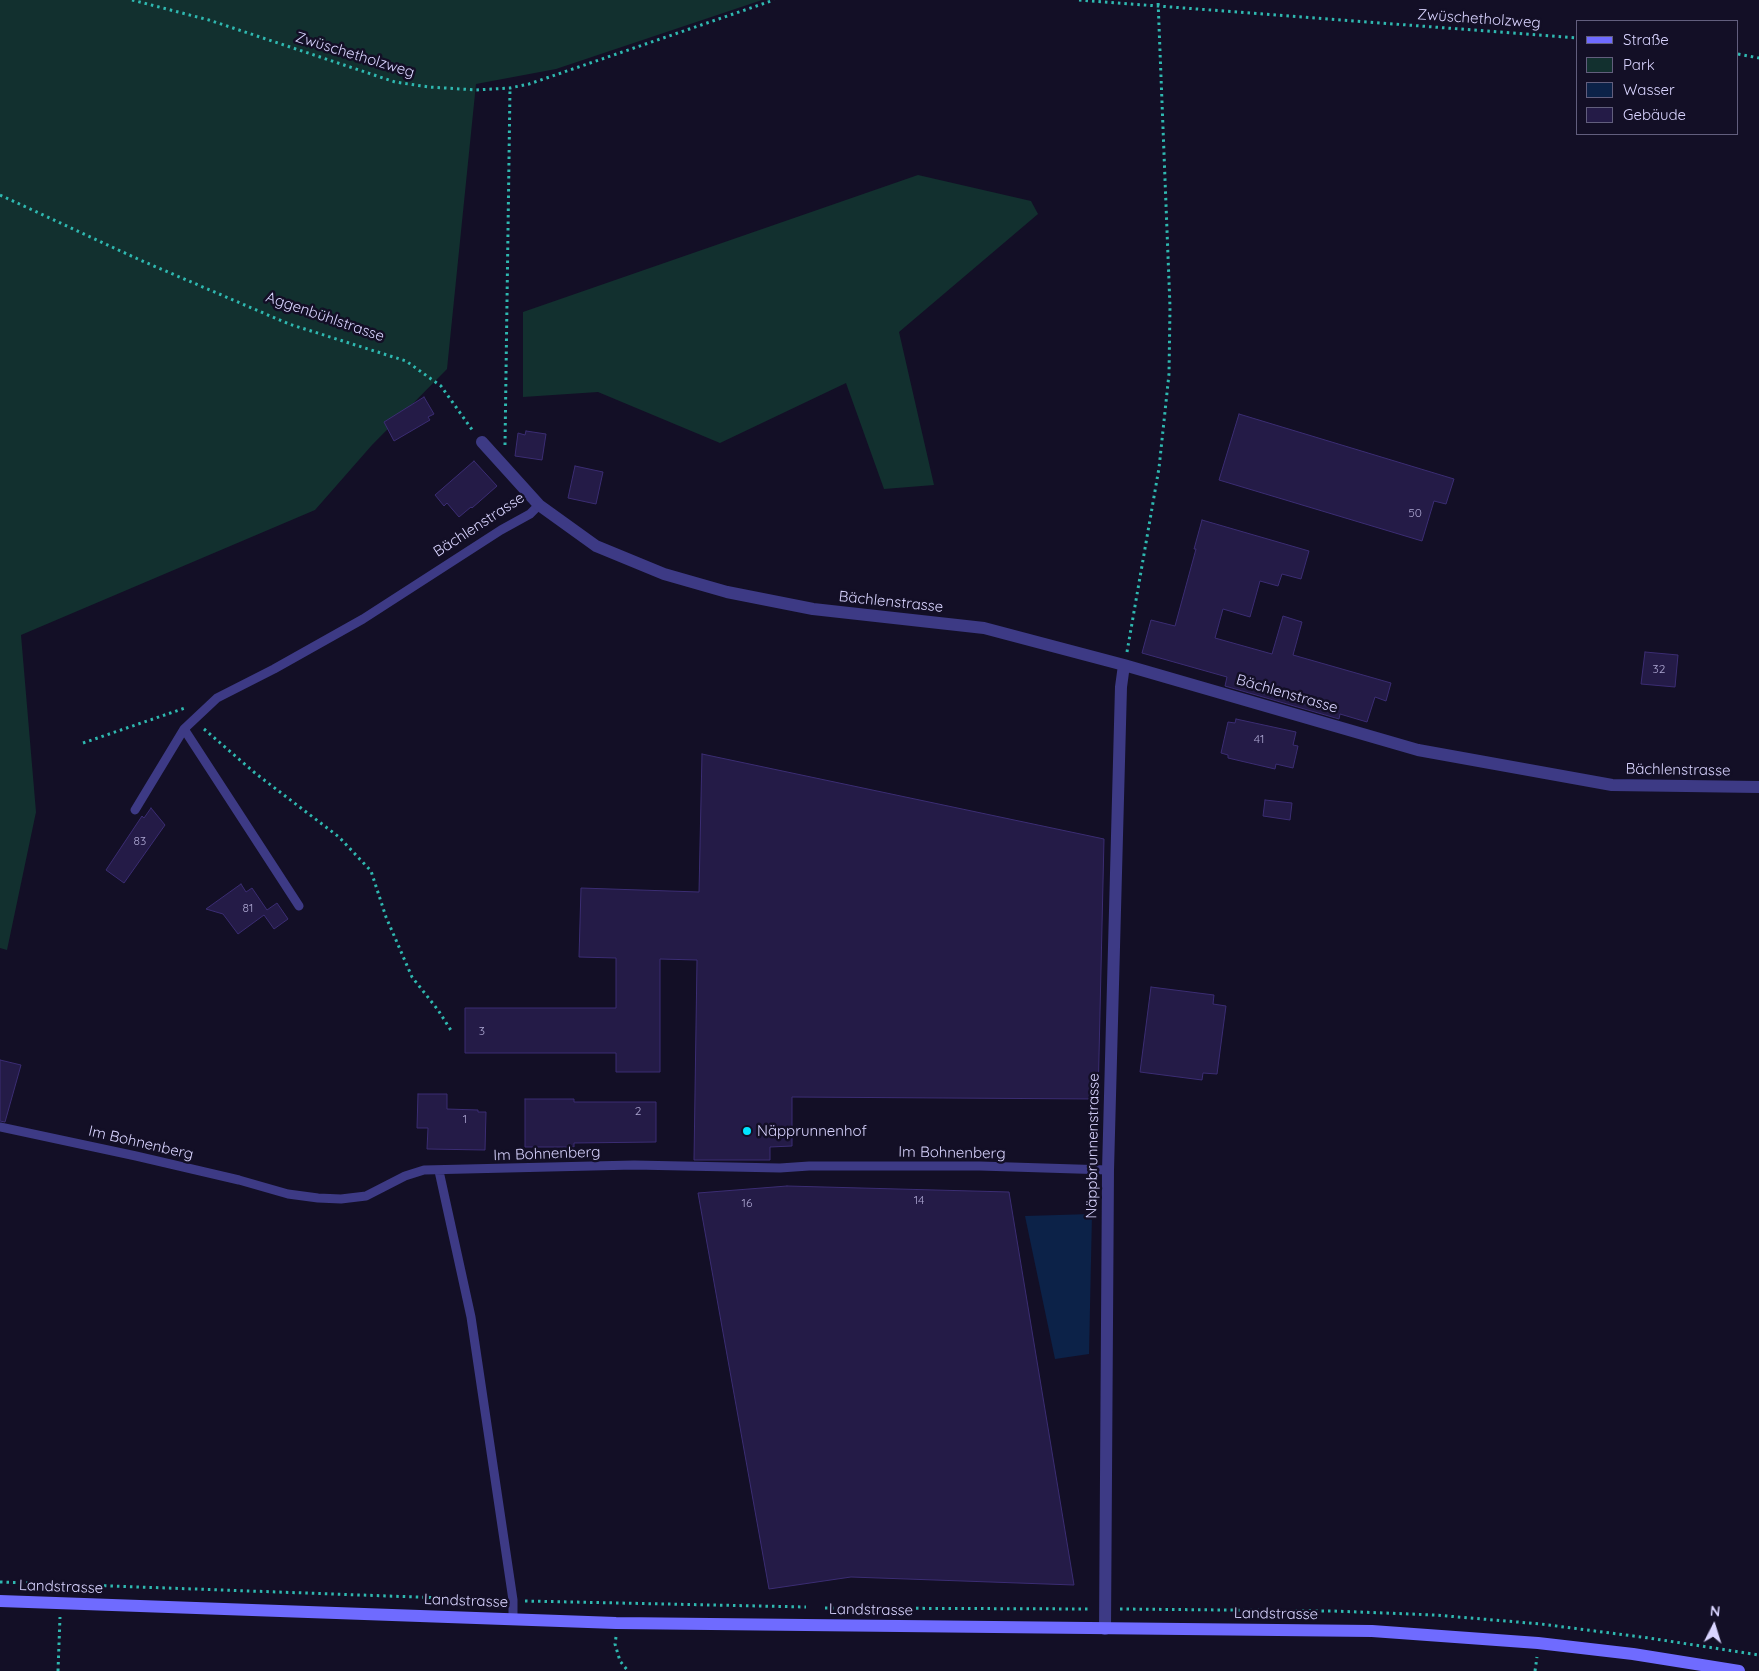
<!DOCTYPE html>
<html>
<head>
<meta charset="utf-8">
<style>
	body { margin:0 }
	#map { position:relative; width:1759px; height:1671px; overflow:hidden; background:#130f26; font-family:Quicksand,sans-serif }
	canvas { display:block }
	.legend { position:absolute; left:1576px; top:20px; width:162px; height:115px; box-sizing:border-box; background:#130f26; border:1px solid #625e7d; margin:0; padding:6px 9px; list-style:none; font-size:15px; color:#d9d4ff }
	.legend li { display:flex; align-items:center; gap:10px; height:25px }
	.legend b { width:25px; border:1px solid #625e7d }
	.north { position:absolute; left:1689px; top:1601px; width:50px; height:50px; -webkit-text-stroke:4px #130f26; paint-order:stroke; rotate:5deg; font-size:14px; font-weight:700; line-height:20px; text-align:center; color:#d9d4ff }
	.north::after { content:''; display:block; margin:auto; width:18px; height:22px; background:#d9d4ff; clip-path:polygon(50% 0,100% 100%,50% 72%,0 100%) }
</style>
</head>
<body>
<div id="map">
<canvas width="1759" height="1671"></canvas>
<ul class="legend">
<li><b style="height:6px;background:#6f6bff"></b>Straße</li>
<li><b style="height:14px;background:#12302f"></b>Park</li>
<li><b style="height:14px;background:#0c2248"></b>Wasser</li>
<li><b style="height:14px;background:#241b47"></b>Gebäude</li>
</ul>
<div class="north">N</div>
</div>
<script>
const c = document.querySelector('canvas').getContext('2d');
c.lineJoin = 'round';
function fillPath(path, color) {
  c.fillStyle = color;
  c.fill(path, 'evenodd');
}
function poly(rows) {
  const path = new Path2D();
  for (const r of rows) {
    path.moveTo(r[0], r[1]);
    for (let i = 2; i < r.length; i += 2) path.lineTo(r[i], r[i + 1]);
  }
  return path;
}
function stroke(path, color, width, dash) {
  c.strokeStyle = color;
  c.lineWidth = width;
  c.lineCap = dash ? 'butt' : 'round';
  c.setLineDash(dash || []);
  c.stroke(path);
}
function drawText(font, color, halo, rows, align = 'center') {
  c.font = font + ' Quicksand,sans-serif';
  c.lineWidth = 5;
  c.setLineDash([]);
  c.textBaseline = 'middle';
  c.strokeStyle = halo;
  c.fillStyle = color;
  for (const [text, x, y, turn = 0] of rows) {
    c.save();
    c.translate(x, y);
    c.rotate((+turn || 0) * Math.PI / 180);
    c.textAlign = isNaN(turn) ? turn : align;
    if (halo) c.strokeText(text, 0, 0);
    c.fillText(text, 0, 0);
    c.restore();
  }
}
fillPath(poly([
	[0,0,762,0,556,69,476,84,447,369,372,445,315,510,21,635,36,812,7,950,0,948],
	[918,175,1031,201,1038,214,899,332,934,485,884,489,846,383,720,443,598,392,523,397,523,312]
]), '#12302f');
fillPath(poly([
	[1092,1214,1089,1354,1055,1359,1025,1216]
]), '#0c2248');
const building = poly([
	[424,397,434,414,428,417,430,420,394,441,384,422,424,397],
	[1239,414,1454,479,1446,504,1434,501,1422,541,1219,480,1239,414],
	[526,431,546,434,542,460,515,456,518,433,525,435,526,431],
	[474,461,497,486,472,508,471,507,459,517,447,503,444,506,435,495,474,461],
	[575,466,603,472,596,504,568,498,575,466],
	[1202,520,1309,551,1301,579,1282,574,1278,586,1260,581,1250,617,1223,609,1215,638,1272,654,1283,616,1302,622,1293,655,1391,683,1386,701,1375,697,1367,722,1340,714,1339,719,1225,686,1227,677,1142,653,1151,620,1175,626,1196,549,1194,549,1202,520],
	[1645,652,1678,655,1675,687,1641,684,1645,652],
	[1236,719,1296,732,1293,745,1298,746,1293,768,1276,764,1275,769,1228,758,1228,755,1221,753,1228,722,1235,723,1236,719],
	[702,754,1104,839,1098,1099,792,1097,792,1146,770,1147,770,1160,694,1160,697,960,660,959,660,1072,616,1072,616,1053,465,1053,465,1008,616,1008,616,958,579,957,581,888,699,892,702,754],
	[1265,800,1292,803,1290,820,1263,816,1265,800],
	[151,808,165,825,124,883,106,870,142,816,144,818,151,808],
	[241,884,246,892,252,888,267,910,277,903,288,919,274,929,264,915,238,934,223,914,206,909,241,884],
	[1151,987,1214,995,1213,1004,1226,1006,1217,1074,1203,1073,1202,1080,1140,1072,1151,987],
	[0,1060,21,1065,5,1122,0,1121,0,1060],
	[418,1094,447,1094,447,1109,478,1110,478,1112,486,1112,485,1150,427,1149,428,1128,417,1128,418,1094],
	[525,1099,574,1099,574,1102,656,1102,656,1142,574,1143,574,1147,525,1147,525,1099],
	[787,1186,1009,1192,1074,1585,851,1577,769,1589,698,1193,787,1186]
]);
fillPath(building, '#241b47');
stroke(building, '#3b2d73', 1);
stroke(poly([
	[132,0,209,20,395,82,429,87,476,90,510,88,529,84,774,0],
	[1079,0,1578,38],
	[1738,54,1759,58],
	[0,195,140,260,289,324,406,361,441,386,473,431],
	[505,445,510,88],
	[1127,652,1159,468,1169,374,1170,307,1158,0],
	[204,729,255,773,339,837,371,871,386,917,412,977,438,1010,452,1032],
	[83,743,185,708],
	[0,1582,499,1600],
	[525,1601,806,1607],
	[825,1608,1091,1609],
	[1120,1609,1332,1611,1435,1615,1541,1624,1649,1638,1759,1655],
	[616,1637,615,1644,620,1661,628,1671],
	[58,1671,60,1617],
	[1535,1671,1537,1657]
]), '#2fb8b0', 3, [2.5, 4]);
stroke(poly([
	[184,729,299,906],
	[135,810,184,729,217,698,274,669,363,619,501,530,530,514,539,505],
	[0,1127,136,1156,239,1180,288,1194,318,1198,341,1199,366,1196,405,1176,424,1170,634,1165,780,1168,809,1166,980,1166,1108,1170],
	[439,1171,471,1317,513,1600,513,1619]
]), '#3d3a85', 9);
stroke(poly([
	[482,442,539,505,596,546,664,574,727,592,813,609,984,628,1124,665,1418,750,1612,785,1759,787],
	[1105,1629,1108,1170,1121,687,1124,665]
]), '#3d3a85', 12);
stroke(poly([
	[0,1601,616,1623,1372,1631,1538,1643,1633,1654,1739,1671]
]), '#6f6bff', 12);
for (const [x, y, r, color] of [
	[747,1131,5,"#00e5ff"]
]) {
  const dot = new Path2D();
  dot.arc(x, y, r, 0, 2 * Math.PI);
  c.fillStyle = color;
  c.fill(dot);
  stroke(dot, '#130f26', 2);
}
drawText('12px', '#aca6d1', null, [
	["50",1415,513],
	["32",1659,669],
	["41",1259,739],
	["83",140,841],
	["81",248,908],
	["3",482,1031],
	["2",638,1111],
	["1",465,1119],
	["14",919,1200],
	["16",747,1203]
]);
drawText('15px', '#d9d4ff', '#130f26', [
	["Zwüschetholzweg",1479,19,4],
	["Zwüschetholzweg",355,55,17],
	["Aggenbühlstrasse",325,317,19],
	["Bächlenstrasse",479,525,-33],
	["Bächlenstrasse",891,602,6],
	["Bächlenstrasse",1287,694,16],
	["Bächlenstrasse",1678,770,1],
	["Im Bohnenberg",141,1143,13],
	["Näppbrunnenstrasse",1093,1146,-89],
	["Im Bohnenberg",952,1153,1],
	["Im Bohnenberg",547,1154,-2],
	["Landstrasse",61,1587,2],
	["Landstrasse",466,1601,2],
	["Landstrasse",871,1610,1],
	["Landstrasse",1276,1614,1]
]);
drawText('15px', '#d9d4ff', '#130f26', [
	["Näpprunnenhof",757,1131]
], 'left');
</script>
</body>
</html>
